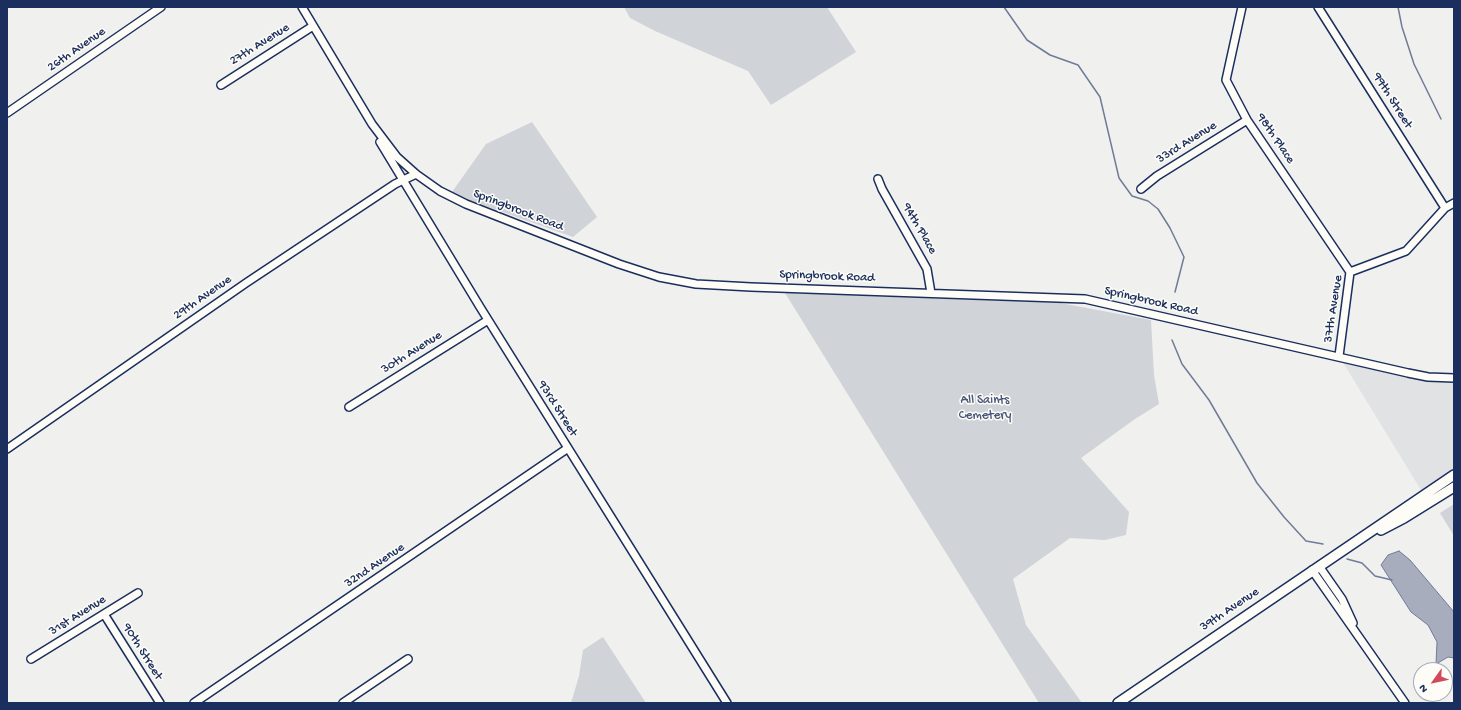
<!DOCTYPE html>
<html>
<head>
<meta charset="utf-8">
<style>
	body { margin:0 }
	#map { position:relative; width:1461px; height:710px; overflow:hidden; background:#f0f0ee; font-family:"Gochi Hand",sans-serif }
	canvas { display:block }
	.frame { position:absolute; inset:0; border:8px solid #1b2f5e; pointer-events:none }
	.north { position:absolute; left:1413px; top:662px; width:40px; height:40px; box-sizing:border-box; background:#fdfcf7; border:1px solid #a3aaba; border-radius:50%; rotate:237deg; font-size:11px; font-weight:700; line-height:16px; text-align:center; color:#1b2f5e }
	.north::after { content:''; display:block; margin:auto; width:14px; height:18px; background:#d1495b; clip-path:polygon(50% 0,100% 100%,50% 72%,0 100%) }
</style>
</head>
<body>
<div id="map">
<canvas width="1461" height="710"></canvas>
<div class="frame"></div>
<div class="north">N</div>
</div>
<script>
const c = document.querySelector('canvas').getContext('2d');
c.lineJoin = 'round';
function fillPath(path, color) {
  c.fillStyle = color;
  c.fill(path, 'evenodd');
}
function poly(rows) {
  const path = new Path2D();
  for (const r of rows) {
    path.moveTo(r[0], r[1]);
    for (let i = 2; i < r.length; i += 2) path.lineTo(r[i], r[i + 1]);
  }
  return path;
}
function stroke(path, color, width, dash) {
  c.strokeStyle = color;
  c.lineWidth = width;
  c.lineCap = dash ? 'butt' : 'round';
  c.setLineDash(dash || []);
  c.stroke(path);
}
function drawText(font, color, halo, rows, align = 'center') {
  c.font = font + ' "Gochi Hand",sans-serif';
  c.lineWidth = 3;
  c.setLineDash([]);
  c.textBaseline = 'middle';
  c.strokeStyle = halo;
  c.fillStyle = color;
  for (const [text, x, y, turn = 0] of rows) {
    c.save();
    c.translate(x, y);
    c.rotate((+turn || 0) * Math.PI / 180);
    c.textAlign = isNaN(turn) ? turn : align;
    if (halo) c.strokeText(text, 0, 0);
    c.fillText(text, 0, 0);
    c.restore();
  }
}
fillPath(poly([
	[1339,356,1408,373,1454,374,1454,475,1424,495]
]), '#e0e2e3');
fillPath(poly([
	[624,7,827,7,856,52,771,105,748,71,655,31,630,18],
	[532,122,597,217,573,237,466,199,452,192,486,144],
	[785,293,1060,303,1151,320,1154,375,1159,404,1135,419,1081,458,1129,512,1126,535,1105,540,1070,538,1013,579,1026,625,1082,703,1039,703],
	[1454,504,1454,536,1440,513],
	[603,637,646,703,571,703,579,676,583,650]
]), '#d0d3d8');
const water = poly([
	[1399,551,1410,560,1454,612,1454,658,1448,657,1436,664,1437,642,1428,625,1411,612,1381,565,1388,555,1399,551]
]);
fillPath(water, '#a7adbd');
stroke(water, '#6f7b97', 1);
stroke(poly([
	[1004,7,1027,40,1050,55,1078,65,1100,97,1119,178,1132,196,1148,201,1158,209,1170,228,1184,257,1175,292],
	[1398,7,1402,27,1414,64,1441,119],
	[1172,340,1182,364,1209,400,1257,483,1284,517,1306,541,1323,544],
	[1347,559,1362,563,1375,576,1392,580]
]), '#6f7b97', 1.5);
const minor = poly([
	[302,7,372,124,397,157,416,174,440,191,466,204,619,264,659,277,696,284,751,287,1085,299,1408,373,1428,377,1454,378],
	[1242,7,1226,80,1247,120,1350,272],
	[1318,7,1445,208],
	[221,85,313,26],
	[7,113,161,7],
	[380,142,480,307,727,703],
	[878,179,882,189,927,269,931,293],
	[1141,189,1157,176,1247,120],
	[1339,356,1350,272,1406,251,1445,208,1454,203],
	[349,407,488,320],
	[7,449,246,283,395,184,416,174],
	[1319,566,1342,599,1353,623],
	[1312,570,1405,703],
	[104,614,160,703],
	[31,659,138,593],
	[194,703,568,448],
	[343,703,408,659]
]);
const major = poly([
	[1381,530,1404,518,1454,487],
	[1118,703,1454,475]
]);
stroke(minor, '#1b2f5e', 10);
stroke(major, '#1b2f5e', 12);
stroke(minor, '#fdfcf7', 7);
stroke(major, '#fdfcf7', 9);
drawText('13px', '#1b2f5e', '#fdfcf7', [
	["27th Avenue",260,45,-32],
	["26th Avenue",77,50,-35],
	["99th Street",1392,101,58],
	["98th Place",1275,139,56],
	["33rd Avenue",1187,143,-32],
	["Springbrook Road",518,211,21],
	["94th Place",919,229,60],
	["Springbrook Road",827,277,2],
	["29th Avenue",203,298,-35],
	["Springbrook Road",1151,302,13],
	["37th Avenue",1334,309,-81],
	["30th Avenue",412,353,-32],
	["93rd Street",557,409,58],
	["32nd Avenue",375,566,-34],
	["39th Avenue",1230,610,-34],
	["31st Avenue",78,616,-32],
	["90th Street",142,652,58]
]);
drawText('13px', '#48587c', '#fdfcf7', [
	["All Saints",985,401],
	["Cemetery",985,416]
]);
</script>
</body>
</html>
